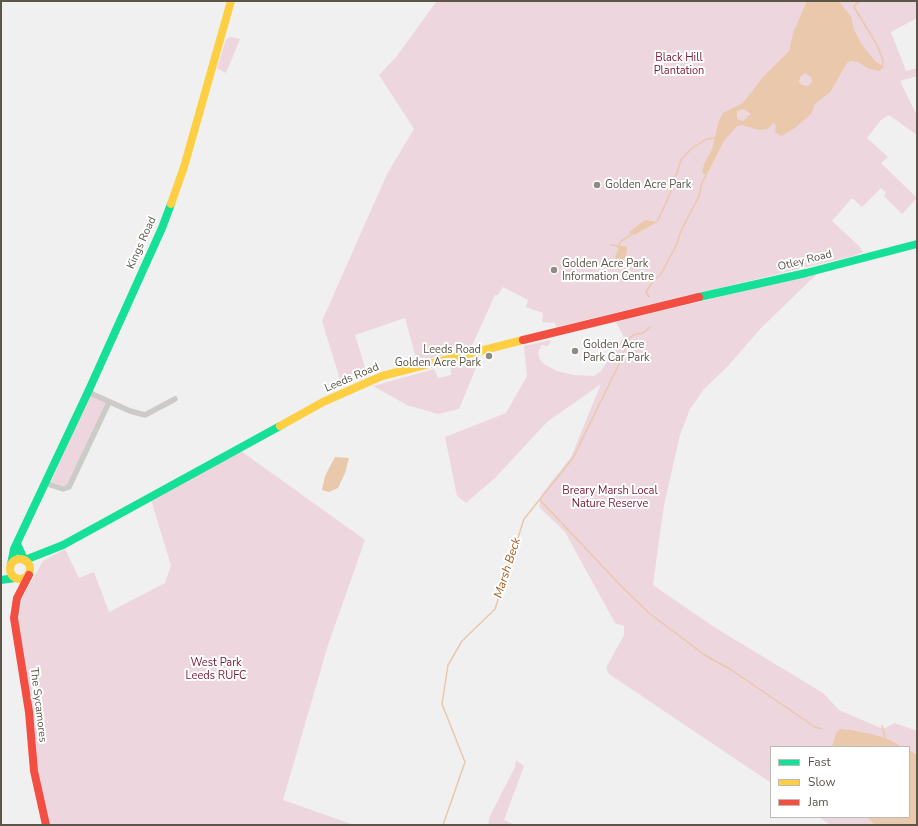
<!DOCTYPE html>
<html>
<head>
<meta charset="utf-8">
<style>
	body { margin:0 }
	#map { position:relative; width:918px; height:826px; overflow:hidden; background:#f0f0f0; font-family:"Nunito Sans",sans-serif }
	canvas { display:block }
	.frame { position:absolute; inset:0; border:2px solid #5b5648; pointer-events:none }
	.legend { position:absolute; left:770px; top:746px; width:140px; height:72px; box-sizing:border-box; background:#fff; border:1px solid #bdbbb6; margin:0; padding:5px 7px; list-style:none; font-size:12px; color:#5b5648 }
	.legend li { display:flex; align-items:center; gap:8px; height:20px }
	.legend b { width:20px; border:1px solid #bdbbb6 }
</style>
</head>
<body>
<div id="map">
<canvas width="918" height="826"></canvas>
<div class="frame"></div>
<ul class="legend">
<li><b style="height:5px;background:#16e098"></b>Fast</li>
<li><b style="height:5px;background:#ffcf43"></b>Slow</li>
<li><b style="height:5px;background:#f24e42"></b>Jam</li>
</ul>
</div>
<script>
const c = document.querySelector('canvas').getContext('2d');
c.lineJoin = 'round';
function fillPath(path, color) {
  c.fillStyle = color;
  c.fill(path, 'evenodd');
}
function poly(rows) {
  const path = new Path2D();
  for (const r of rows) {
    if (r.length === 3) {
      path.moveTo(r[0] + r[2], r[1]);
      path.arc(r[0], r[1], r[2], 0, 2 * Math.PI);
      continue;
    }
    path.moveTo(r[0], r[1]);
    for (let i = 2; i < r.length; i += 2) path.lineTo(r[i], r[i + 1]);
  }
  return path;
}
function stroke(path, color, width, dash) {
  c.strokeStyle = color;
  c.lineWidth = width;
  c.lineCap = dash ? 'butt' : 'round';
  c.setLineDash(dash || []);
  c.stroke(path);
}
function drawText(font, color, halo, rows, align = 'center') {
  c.font = font + ' "Nunito Sans",sans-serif';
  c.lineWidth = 4;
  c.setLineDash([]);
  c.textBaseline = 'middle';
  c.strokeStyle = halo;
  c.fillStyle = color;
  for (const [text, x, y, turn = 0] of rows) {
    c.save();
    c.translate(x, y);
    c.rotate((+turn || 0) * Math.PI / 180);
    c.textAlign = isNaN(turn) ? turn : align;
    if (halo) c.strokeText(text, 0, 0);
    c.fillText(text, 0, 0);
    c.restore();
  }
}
fillPath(poly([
	[437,1,917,1,917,18,891,32,906,71,917,68,917,76,900,81,917,116,917,135,889,115,881,120,867,138,888,157,881,163,917,198,902,214,884,196,886,193,881,188,862,207,852,198,832,221,859,246,863,252,853,256,556,327,555,323,542,322,543,313,526,307,528,300,503,287,498,295,495,295,471,348,417,362,405,318,355,335,367,374,342,386,322,321,387,174,414,129,379,75,396,57],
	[230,37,240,39,226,73,217,68,226,39],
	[818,273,761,328,728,366,704,389,690,409,680,435,664,505,653,585,714,627,823,693,839,710,883,729,895,723,917,731,917,825,830,825,819,817,909,817,909,747,771,747,771,783,609,674,606,668,624,635,624,626,615,623,565,532,539,507,542,494,571,457,601,384,547,422,495,478,466,503,457,496,445,437,506,413,527,376,524,346,551,340,548,346,541,345,538,353,540,360,544,364,557,371,574,375,594,376,601,371,624,337,616,322],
	[480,358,459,409,438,414,407,405,373,386,434,369,438,378,451,375,451,365],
	[89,395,105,401,105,403,68,485,62,486,51,482],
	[241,451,365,540,328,645,283,800,354,825,50,825,38,778,18,625,22,598,43,561,65,549,79,578,94,572,109,612,165,583,171,565,151,500],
	[516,760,524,766,504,820,515,825,488,825,490,816,515,767]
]), '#eed6de');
fillPath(poly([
	[807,1,839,1,851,17,854,30,862,45,875,61,884,67,879,71,867,68,858,62,851,61,847,63,830,92,815,104,811,114,795,128,781,136,775,132,776,126,774,123,767,129,759,130,742,125,736,127,724,141,706,176,702,172,705,162,712,150,719,121,723,113,741,104,747,98,763,77,789,51,793,33],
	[805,73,811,77,812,82,808,86,802,85,799,82,800,77],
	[744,109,751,114,743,121,737,119,737,111],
	[645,220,657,222,636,234,631,235,629,232],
	[620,246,626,246,627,249,626,257,621,262,616,261,615,256],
	[335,457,349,458,345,473,338,488,329,492,322,490,325,476],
	[840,729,851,730,875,735,888,739,902,747,832,747,836,733],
	[909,750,917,755,917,825,875,825,867,817,909,817]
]), '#eac8ac');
stroke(poly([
	[861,1,857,3,854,7,877,45,883,60,882,67],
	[874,1,875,1],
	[657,222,670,194,673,182,672,180,677,173,681,160,690,150,706,139,716,138],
	[611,245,619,246],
	[618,248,621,241,631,235],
	[649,297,646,292,653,281,661,274,677,244,680,233,699,196,702,182,706,176],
	[540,500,623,588,649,613,706,656,730,669,815,727,822,729],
	[882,726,885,738],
	[443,825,465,762,442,704,448,665,462,641,495,609,524,519,573,458,623,356,627,341,633,335,643,333,650,327]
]), '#eac8ac', 1.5);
stroke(poly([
	[88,392,130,411,145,415,175,399],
	[45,483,63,489,69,487,109,402]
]), '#cccbc7', 5.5);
stroke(poly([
	[699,297,806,273,917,244],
	[17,544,24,559],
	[25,560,63,545,280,426],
	[11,564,14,549,88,392,162,228,171,204],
	[1,580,15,578]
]), '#16e098', 8);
stroke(poly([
	[171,204,184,167,231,1],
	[280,426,323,402,382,376,523,340],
	[20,569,10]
]), '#ffcf43', 8);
stroke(poly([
	[523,340,699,297],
	[29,575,17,598,14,618,29,712,34,771,46,825]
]), '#f24e42', 8);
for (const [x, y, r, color] of [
	[597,185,4,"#8f8c83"],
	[554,270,4,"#8f8c83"],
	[575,351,4,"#8f8c83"],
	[489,356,4,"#8f8c83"]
]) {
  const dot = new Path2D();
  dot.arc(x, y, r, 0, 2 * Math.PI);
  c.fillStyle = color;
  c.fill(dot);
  stroke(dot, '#fff', 1.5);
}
drawText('11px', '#791c33', '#fff', [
	["Black Hill",679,58],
	["Plantation",679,71],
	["Breary Marsh Local",610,491],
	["Nature Reserve",610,504],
	["West Park",216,663],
	["Leeds RUFC",216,676]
]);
drawText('11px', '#5b5648', '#fff', [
	["Golden Acre Park",605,185],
	["Golden Acre Park",562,264],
	["Information Centre",562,277],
	["Golden Acre",583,345],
	["Park Car Park",583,358],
	["Leeds Road",481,350,"right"],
	["Golden Acre Park",481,363,"right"]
], 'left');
drawText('11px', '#5b5648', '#fff', [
	["Kings Road",142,243,-66],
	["Otley Road",805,261,-14],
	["Leeds Road",352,378,-23],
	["The Sycamores",38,705,83]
]);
drawText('italic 12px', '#a35514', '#fff', [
	["Marsh Beck",508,568,-72]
]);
</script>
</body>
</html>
